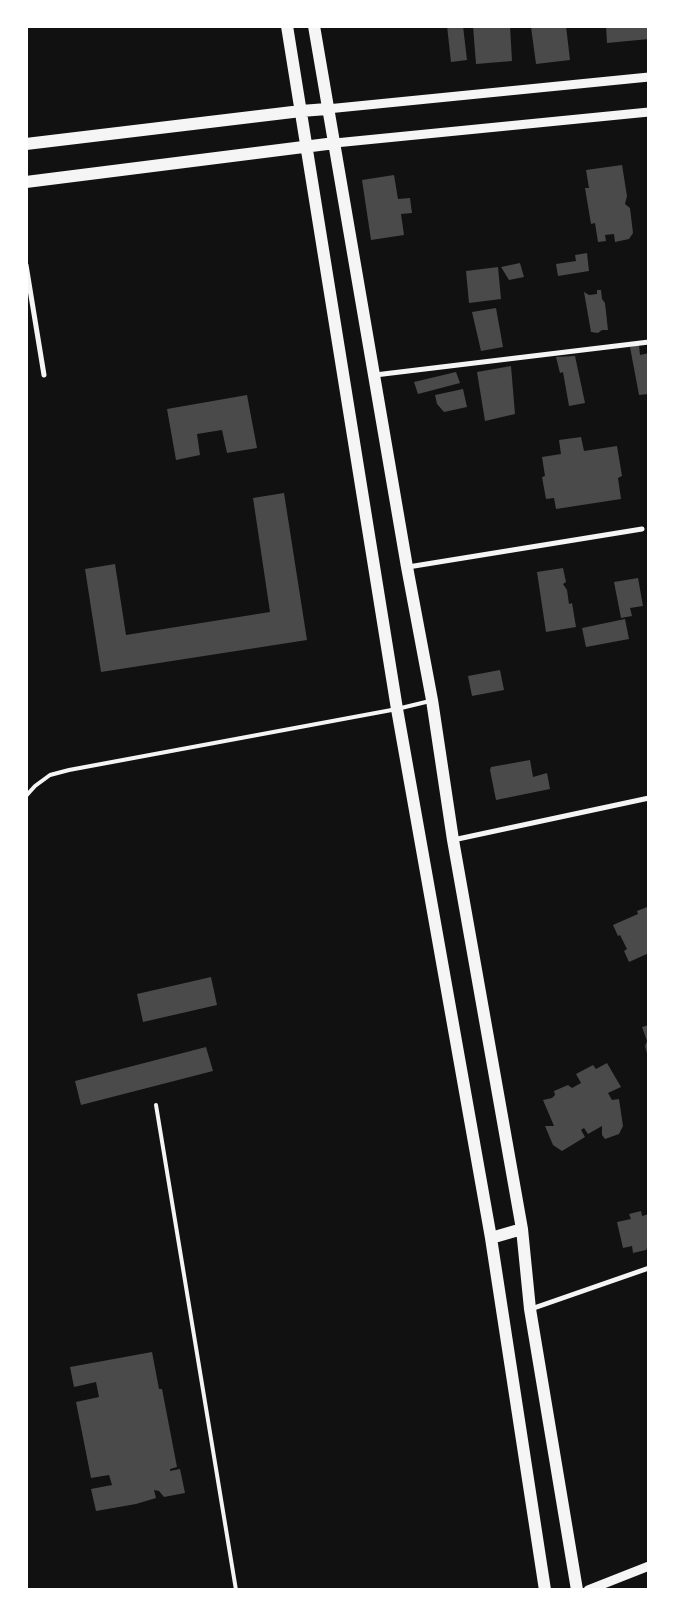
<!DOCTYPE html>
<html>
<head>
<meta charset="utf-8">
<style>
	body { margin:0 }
	#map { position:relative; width:675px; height:1616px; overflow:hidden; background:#111; font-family:"Libre Baskerville",serif }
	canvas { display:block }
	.frame { position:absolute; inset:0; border:28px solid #fff; pointer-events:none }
</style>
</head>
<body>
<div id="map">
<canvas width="675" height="1616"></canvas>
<div class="frame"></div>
</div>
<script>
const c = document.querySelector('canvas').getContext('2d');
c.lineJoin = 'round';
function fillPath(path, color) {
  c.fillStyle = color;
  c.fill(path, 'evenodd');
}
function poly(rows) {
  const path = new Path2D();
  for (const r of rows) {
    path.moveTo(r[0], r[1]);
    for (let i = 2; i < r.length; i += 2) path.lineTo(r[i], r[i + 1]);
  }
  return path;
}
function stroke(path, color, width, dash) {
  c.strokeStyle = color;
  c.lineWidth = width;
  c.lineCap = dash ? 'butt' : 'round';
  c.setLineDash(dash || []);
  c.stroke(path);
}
fillPath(poly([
	[447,26,463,26,467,60,451,62],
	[473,26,510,26,512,61,476,64],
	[566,26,570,60,536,64,531,27],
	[606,26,649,26,649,39,607,43],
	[622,165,627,196,625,204,630,208,633,233,629,239,615,242,614,234,605,235,606,241,598,242,595,223,591,224,585,188,589,188,586,170],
	[394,175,398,199,410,198,412,213,401,214,404,235,371,240,362,180],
	[587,253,589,271,558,276,556,264,576,261,575,255],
	[520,263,524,277,509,280,501,267],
	[498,267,501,299,469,303,466,271],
	[597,290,601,290,602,299,605,303,608,330,602,330,598,333,591,332,584,292,589,295,597,294],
	[496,308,503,347,481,351,472,312],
	[639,345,640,355,649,353,649,394,639,395,630,347],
	[575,356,585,403,569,406,563,372,560,373,556,357],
	[511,366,515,414,485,421,477,372],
	[456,372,460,383,418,394,414,382],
	[463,389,467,407,444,412,437,404,435,395],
	[247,395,257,448,227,453,222,430,197,434,200,455,176,460,167,409],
	[581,437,584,451,617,446,622,476,618,478,621,499,556,509,554,498,546,499,542,477,545,476,542,457,561,454,559,440],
	[284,493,307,640,101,672,85,569,115,564,126,635,270,612,253,498],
	[563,568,566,582,563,584,567,590,569,604,572,603,576,627,546,632,537,572],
	[638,578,643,606,630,608,632,616,621,618,614,582],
	[625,619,629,639,586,647,582,628],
	[500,670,504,690,472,696,468,676],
	[530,760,533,777,547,773,550,789,496,800,490,770,491,767],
	[647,907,649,909,649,953,629,962,624,951,627,949,620,935,618,936,613,925,638,914,637,911],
	[211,977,217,1005,143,1022,137,994],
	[649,1025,649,1057,648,1057,645,1046,647,1041,642,1027],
	[206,1047,213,1071,81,1105,75,1081],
	[607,1063,621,1087,608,1093,612,1100,619,1099,623,1126,619,1134,605,1139,602,1135,602,1126,588,1134,584,1128,581,1130,585,1137,562,1151,553,1145,545,1126,554,1126,543,1100,552,1098,555,1095,554,1091,568,1085,572,1088,581,1083,576,1074,593,1065,596,1069],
	[641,1211,642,1216,649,1214,649,1244,646,1250,633,1253,632,1246,623,1248,617,1222,631,1219,629,1214],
	[152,1352,159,1389,162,1389,177,1467,170,1469,170,1471,180,1469,185,1493,164,1497,159,1491,154,1490,156,1498,136,1504,96,1511,91,1489,112,1485,109,1475,91,1478,76,1402,99,1397,96,1382,74,1387,70,1367]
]), '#4a4a4a');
stroke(poly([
	[26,796,35,786,50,775,69,770,397,709,430,701],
	[156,1105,236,1590]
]), '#f5f5f5', 4);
stroke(poly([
	[26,265,44,375],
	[375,375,649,342],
	[408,567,642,529],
	[453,840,649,798],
	[531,1309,649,1268]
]), '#f5f5f5', 5);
stroke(poly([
	[327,109,649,77],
	[335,143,649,112],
	[588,1590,649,1566]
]), '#f5f5f5', 9);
stroke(poly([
	[287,26,397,709,491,1238,545,1590],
	[314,26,407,567,432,700,453,840,522,1229,530,1309,577,1590],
	[26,144,301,111,327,109],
	[26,182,335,143],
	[491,1238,522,1229]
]), '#f5f5f5', 12);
</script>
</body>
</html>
